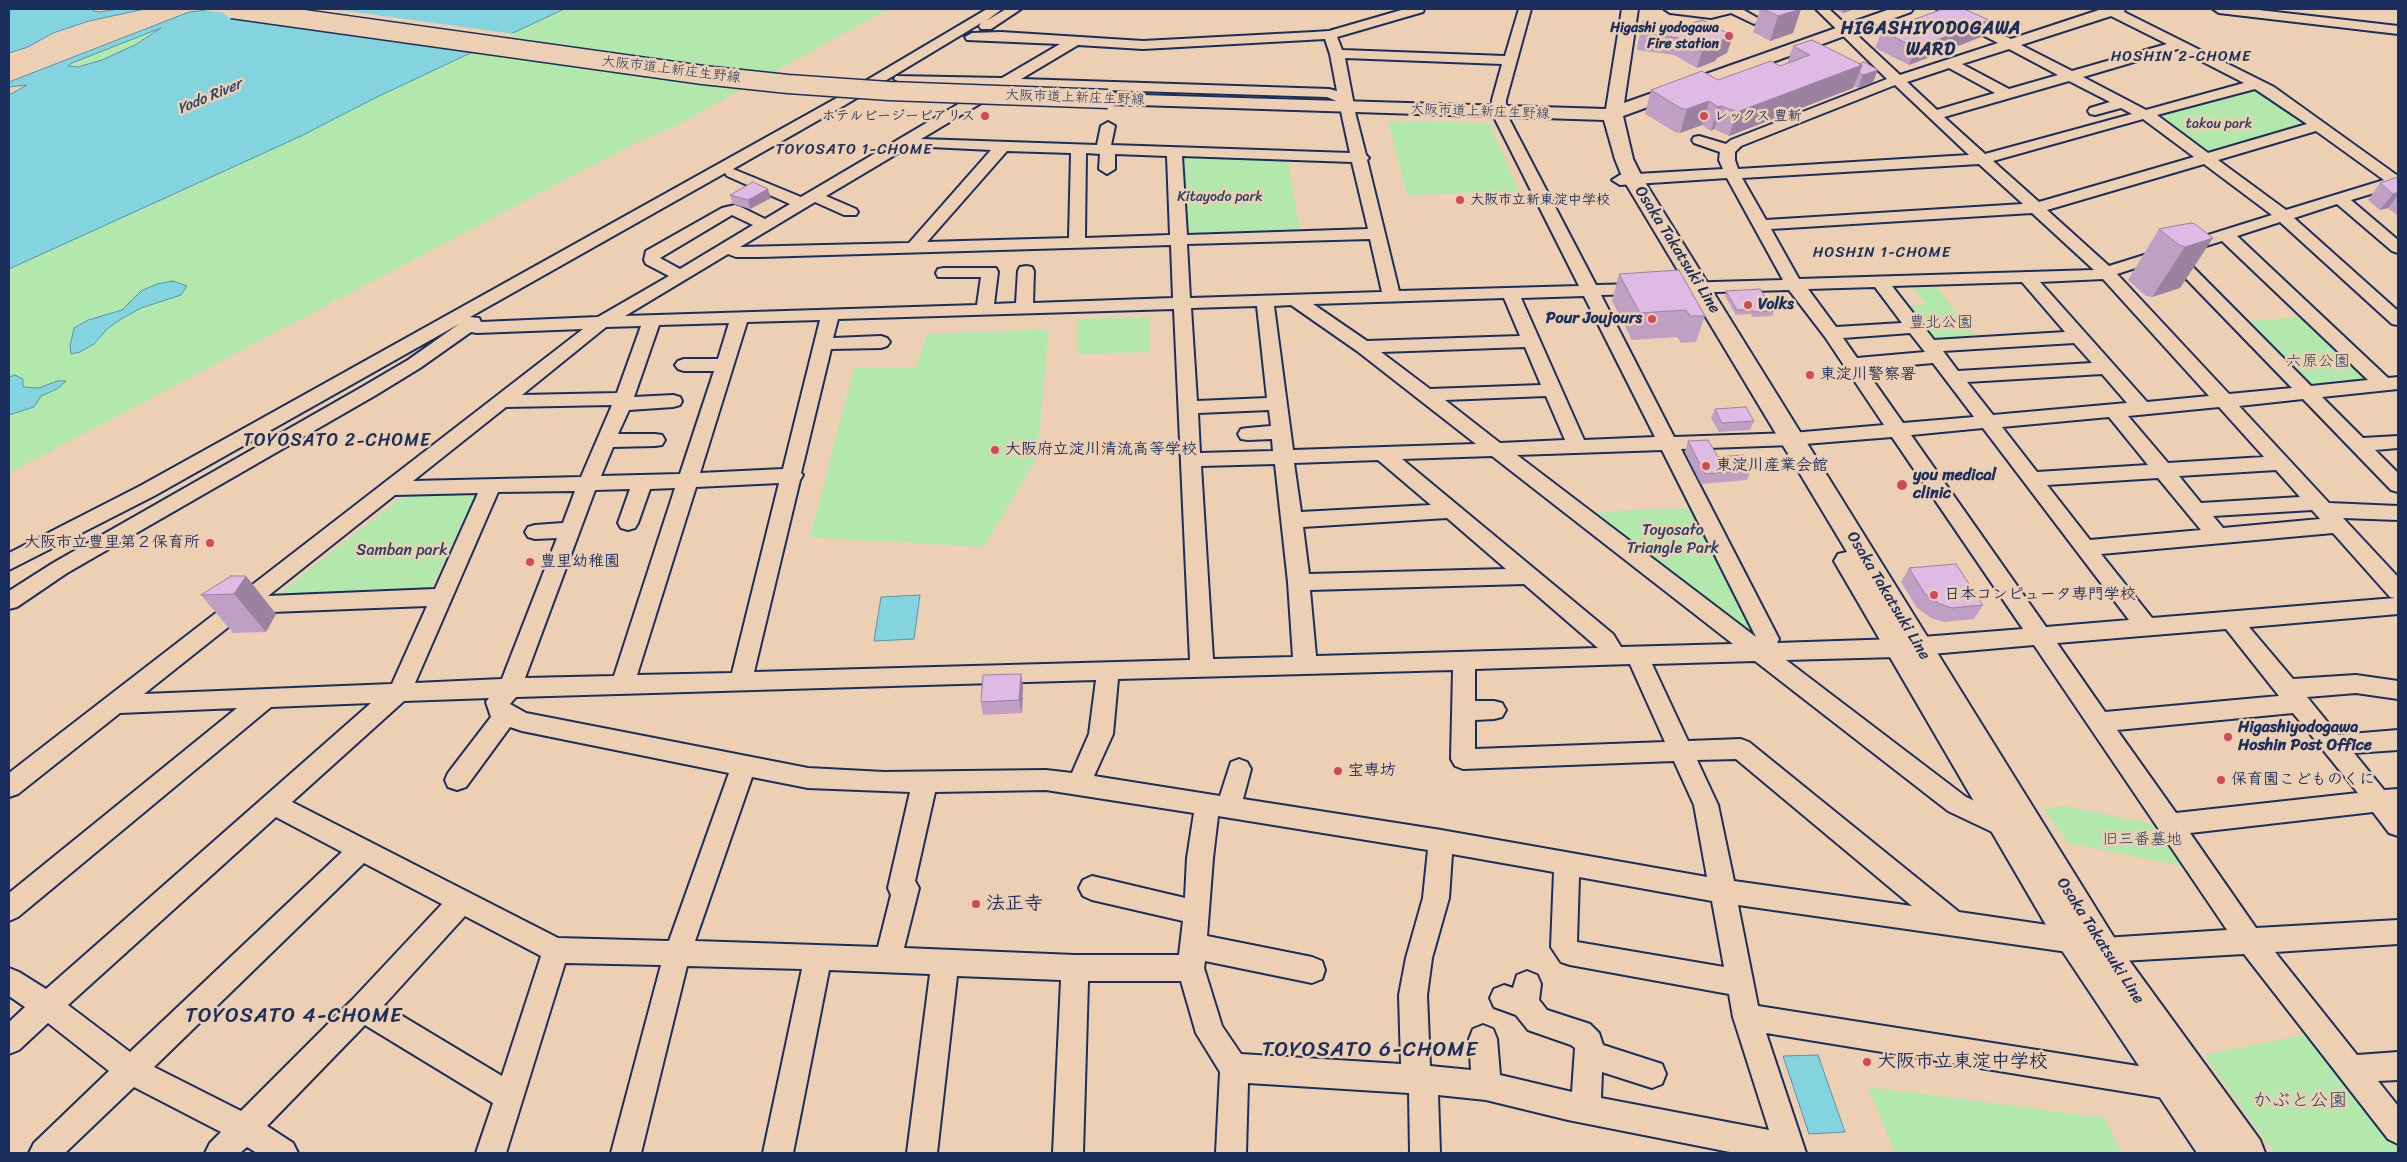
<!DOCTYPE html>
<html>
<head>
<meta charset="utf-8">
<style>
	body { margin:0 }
	#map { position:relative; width:2407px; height:1162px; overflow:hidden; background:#edd0b4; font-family:Sriracha,sans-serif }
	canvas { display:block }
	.frame { position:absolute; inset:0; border:10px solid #1b2f5e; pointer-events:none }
</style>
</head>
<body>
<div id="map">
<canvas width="2407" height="1162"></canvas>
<div class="frame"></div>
</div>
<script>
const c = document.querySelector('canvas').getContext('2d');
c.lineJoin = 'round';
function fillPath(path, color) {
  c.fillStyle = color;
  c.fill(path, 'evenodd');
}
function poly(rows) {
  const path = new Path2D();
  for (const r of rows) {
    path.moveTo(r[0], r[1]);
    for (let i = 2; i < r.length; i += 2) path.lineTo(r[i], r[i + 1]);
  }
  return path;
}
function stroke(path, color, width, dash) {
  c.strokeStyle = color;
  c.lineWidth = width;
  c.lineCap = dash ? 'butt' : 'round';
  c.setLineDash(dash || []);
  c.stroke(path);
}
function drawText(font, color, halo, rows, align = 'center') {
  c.font = font + ' Sriracha,"Klee One",sans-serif';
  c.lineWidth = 5;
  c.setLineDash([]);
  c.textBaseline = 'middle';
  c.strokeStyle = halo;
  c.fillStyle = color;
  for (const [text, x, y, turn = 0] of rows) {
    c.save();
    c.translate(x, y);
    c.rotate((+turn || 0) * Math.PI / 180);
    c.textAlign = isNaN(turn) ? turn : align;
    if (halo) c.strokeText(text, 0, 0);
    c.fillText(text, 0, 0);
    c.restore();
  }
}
fillPath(poly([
	[564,9,888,9,670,129,631,145,9,473,9,415,34,407,41,396,57,389,57,381,39,388,29,388,23,387,15,375,9,377,9,269,299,137,377,97],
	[141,291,181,295,141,308,120,319,107,329,70,346,74,328,88,320,122,310],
	[164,27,135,45,102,60,78,67,68,67,72,63],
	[2254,88,2262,90,2305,121,2305,124,2210,152,2203,151,2158,117,2159,115],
	[1388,121,1489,123,1519,191,1407,195],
	[1185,157,1288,161,1300,232,1190,236,1184,233,1180,160],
	[1936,287,1977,340,1936,343,1904,306,1926,304,1913,288],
	[1150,317,1150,352,1077,354,1078,319],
	[2308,317,2371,382,2315,388,2305,384,2241,321],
	[1049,329,1037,457,984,547,810,537,854,368,916,368,927,334],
	[469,493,474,498,432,586,423,592,282,597,281,592,398,500,407,496],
	[1692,508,1752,629,1743,633,1584,512],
	[2065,806,2157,825,2186,867,2068,843,2043,808],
	[2313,1033,2398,1142,2398,1153,2274,1153,2204,1055],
	[1868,1087,2105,1118,2121,1153,1895,1153]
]), '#b2e8ab');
const water = poly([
	[9,9,95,9,93,11,100,12,119,9,145,9,89,21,53,33,28,47,9,53,9,9],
	[216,9,564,9,377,97,299,137,9,269,9,95,27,85,9,87,9,82,189,12,216,9],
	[161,28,135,45,102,60,78,67,68,66,72,63,161,28],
	[173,281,187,286,181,295,141,308,121,319,107,329,94,344,80,352,71,354,70,346,74,328,88,320,122,310,141,291,157,284,173,281],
	[15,375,23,379,23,387,39,388,57,381,66,381,57,389,41,396,34,407,9,415,9,377,15,375],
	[920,595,914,639,874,641,881,597,920,595],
	[1818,1055,1845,1132,1809,1134,1783,1056,1818,1055]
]);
fillPath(water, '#84d4df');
stroke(water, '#5a92ab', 1);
fillPath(poly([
	[196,9,332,9,515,34,480,50]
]), '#edd0b4');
const minor = poly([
	[987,9,1002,9,986,21,1006,9,1021,9,991,29,981,29,979,26,981,23,845,105,733,169,801,197,989,86,901,83,894,79,896,76,1002,78,1060,44,967,40,965,37,972,33,1001,32,1143,41,1314,32,1329,31,1405,9,1424,9,1423,12,1337,37,1342,50,1505,56,1519,9,1531,9,1506,100,1506,113,1596,285,1642,284,1648,285,1651,289,1648,293,1642,294,1601,295,1674,437,1792,433,1884,425,1825,337,1789,290,1680,293,1674,292,1672,288,1674,284,1680,283,1783,280,1727,178,1620,185,1612,180,1620,175,1723,169,1719,160,1720,152,1694,143,1692,140,1694,137,1699,136,1726,144,1731,140,1887,79,1816,9,1829,9,1900,75,1998,43,1938,12,1937,9,1952,9,2011,39,2102,9,2125,9,2124,12,2274,87,2398,176,2398,188,2394,187,2351,200,2398,240,2398,253,2392,251,2337,204,2294,218,2398,311,2398,325,2392,324,2280,222,2237,236,2388,378,2398,377,2398,389,2322,397,2363,438,2398,436,2398,448,2375,450,2398,473,2398,492,2391,490,2303,399,2239,406,2329,503,2398,506,2398,520,2343,518,2398,577,2398,614,2249,627,2293,679,2356,675,2398,681,2398,699,2356,693,2307,697,2338,735,2398,730,2398,750,2354,753,2384,790,2398,789,2398,836,2389,833,2373,812,2190,833,2256,928,2398,920,2398,944,2275,952,2357,1055,2398,1052,2398,1080,2378,1081,2398,1106,2398,1144,2388,1139,2244,954,2104,962,2075,953,1738,905,1758,1006,2170,1071,2180,1075,2184,1085,2180,1095,2170,1099,1766,1033,1806,1153,1735,1153,1568,1120,1486,1100,1438,1095,1440,1153,1410,1153,1409,1093,1248,1083,1246,1153,1216,1153,1220,1072,1196,1033,1181,981,1088,981,1083,1153,1053,1153,1061,980,957,976,937,1153,907,1153,930,974,829,970,793,1153,763,1153,802,969,687,966,641,1153,611,1153,661,965,565,963,506,1153,476,1153,493,1103,365,1025,267,1126,293,1143,298,1153,257,1153,247,1147,240,1153,205,1153,210,1143,221,1132,134,1087,65,1153,29,1153,34,1143,109,1071,48,1023,19,1050,9,1054,9,1022,25,1007,9,996,9,968,19,972,46,989,371,703,271,707,18,917,9,921,9,893,237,708,120,713,18,794,9,797,9,773,583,329,477,333,471,332,420,368,376,395,67,573,17,607,9,609,9,591,53,563,362,387,408,360,459,324,154,496,9,570,9,553,140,486,241,430,835,99,987,9],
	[2111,16,2167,44,2072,71,2021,45,2111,16],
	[1325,39,1330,54,1337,91,1329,89,1021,79,1078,45,1143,49,1325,39],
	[2009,49,2058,75,2009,89,1962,64,2009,49],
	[2178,49,2244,83,2146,110,2083,77,2178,49],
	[1345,58,1502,64,1492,100,1492,113,1579,286,1399,291,1367,160,1369,158,1366,155,1356,116,1345,58],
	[1949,68,1995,93,1937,110,1907,82,1949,68],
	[2069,81,2110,102,2090,108,2088,111,2090,114,2095,115,2121,108,2132,114,1985,154,1944,117,2069,81],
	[1895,85,1969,155,1738,169,1735,160,1735,152,1741,146,1895,85],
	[1008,87,1327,97,1339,102,1350,153,1111,145,1115,126,1108,122,1101,126,1097,145,921,139,1008,87],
	[2255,89,2307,124,2208,153,2157,115,2255,89],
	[2143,119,2194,157,2039,202,1993,161,2143,119],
	[2316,131,2384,180,2286,210,2218,160,2316,131],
	[910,146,991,150,909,243,740,247,815,202,844,215,856,215,858,212,856,209,826,196,910,146],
	[1007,151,1071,153,1069,238,927,242,1007,151],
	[1086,153,1100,154,1099,169,1107,174,1115,169,1115,154,1167,156,1170,235,1085,238,1086,153],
	[1182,156,1352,162,1368,229,1187,235,1182,156],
	[1979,164,2023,204,1766,220,1742,178,1979,164],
	[2204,164,2272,215,2109,266,2047,210,2204,164],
	[725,173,727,176,790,204,765,219,741,207,735,205,722,208,646,251,644,260,646,264,669,276,598,317,481,322,479,318,470,317,725,173],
	[2032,213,2094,270,1799,279,1771,229,2032,213],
	[732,215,753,225,680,269,660,258,732,215],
	[1370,239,1382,292,1190,298,1187,244,1370,239],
	[2222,241,2368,380,2311,386,2180,254,2222,241],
	[1171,245,1173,298,1033,303,1034,271,1032,267,1026,266,1020,267,1018,271,1016,303,994,304,998,272,996,268,944,268,938,269,936,273,938,277,981,277,977,305,625,316,728,254,736,257,760,257,1171,245],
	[2166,258,2292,388,2229,394,2117,274,2166,258],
	[2103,279,2209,396,2147,402,2040,282,2103,279],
	[2022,282,2065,332,1934,340,1892,286,2022,282],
	[1875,287,1902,323,1836,327,1808,289,1875,287],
	[1584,296,1655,437,1584,440,1521,298,1584,296],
	[1504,298,1520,336,1367,341,1313,304,1504,298],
	[1291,305,1357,351,1476,444,1293,450,1274,306,1291,305],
	[1257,306,1267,398,1197,401,1191,308,1257,306],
	[1174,309,1190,660,754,672,800,480,803,475,801,473,831,349,881,348,887,346,890,342,887,338,881,336,833,338,838,319,1174,309],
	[820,320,783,469,700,473,747,322,820,320],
	[729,323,718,359,684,359,678,361,675,365,678,369,684,371,714,371,680,474,601,476,613,447,655,446,662,445,665,440,662,435,655,434,618,434,629,410,673,407,680,405,682,401,680,397,673,395,634,397,659,325,729,323],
	[641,326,617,393,522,395,606,327,641,326],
	[1910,333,1925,352,1857,358,1843,338,1910,333],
	[2074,343,2092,363,1958,371,1943,351,2074,343],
	[1525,347,1541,385,1430,389,1381,352,1525,347],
	[1933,363,1974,417,1903,423,1865,369,1933,363],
	[2102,374,2127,403,1993,415,1967,382,2102,374],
	[1546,396,1565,440,1500,443,1445,400,1546,396],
	[612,405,581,477,413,481,506,407,612,405],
	[2219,407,2264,457,2168,463,2128,416,2219,407],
	[1269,410,1271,426,1248,428,1241,429,1238,434,1241,439,1248,440,1272,439,1273,451,1200,453,1198,413,1269,410],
	[2109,417,2148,465,2037,472,2002,427,2109,417],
	[1983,428,2078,553,2129,620,2046,627,1911,435,1983,428],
	[1892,437,2023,629,1897,639,1777,643,1779,639,1681,449,1792,445,1892,437],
	[1662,450,1756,637,1517,455,1662,450],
	[1492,456,1733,644,1621,647,1613,634,1402,459,1492,456],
	[1378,460,1431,505,1301,512,1294,463,1378,460],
	[1275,464,1288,582,1293,657,1213,659,1201,466,1275,464],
	[2276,470,2300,497,2201,503,2179,476,2276,470],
	[2158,478,2201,530,2090,540,2047,485,2158,478],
	[779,483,732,673,637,675,696,487,779,483],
	[675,488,614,676,525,678,595,490,630,489,618,523,621,528,628,530,635,528,638,523,650,489,675,488],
	[575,491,563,523,535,525,528,527,525,532,528,537,535,539,557,538,502,679,415,683,498,492,575,491],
	[478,493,435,589,268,596,395,495,478,493],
	[2312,510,2320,519,2223,528,2213,516,2312,510],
	[1447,518,1506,569,1309,574,1303,527,1447,518],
	[2333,533,2390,597,2395,598,2152,618,2101,554,2333,533],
	[1524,584,1598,648,1316,656,1310,590,1524,584],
	[427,606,392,684,144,694,246,613,427,606],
	[2226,629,2279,696,2105,712,2057,643,2226,629],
	[2034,645,2227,930,2104,938,2075,929,1959,912,1749,742,1741,739,1688,741,1652,664,1755,661,1948,811,2005,838,2014,835,2017,827,2014,819,1966,797,1786,660,1897,657,2034,645],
	[1630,664,1665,742,1475,749,1475,720,1494,719,1502,717,1506,710,1502,703,1494,701,1475,701,1475,669,1630,664],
	[1453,670,1451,759,1455,766,1463,769,1674,761,1694,805,1707,877,1441,830,1243,799,1251,769,1247,762,1239,759,1231,762,1220,796,1094,776,1113,734,1118,679,1453,670],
	[1096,680,1089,734,1072,773,1046,770,884,772,808,768,526,713,510,704,516,697,1096,680],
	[489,698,486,702,491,717,448,773,445,780,448,787,457,790,466,787,510,727,522,731,729,773,669,941,558,938,292,802,404,701,489,698],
	[2293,713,2358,793,2176,813,2117,730,2293,713],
	[1736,759,1912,906,1734,881,1718,805,1697,760,1736,759],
	[752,777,808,788,910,792,888,888,891,895,878,947,695,941,752,777],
	[1046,790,1194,813,1187,858,1185,898,1092,876,1083,880,1079,888,1083,896,1092,900,1183,921,1179,955,1075,955,904,948,919,888,915,881,935,792,1046,790],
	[1218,816,1428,850,1423,898,1406,958,1399,995,1401,1064,1241,1054,1222,1026,1204,968,1205,961,1312,983,1322,979,1325,970,1322,961,1312,957,1207,936,1213,858,1218,816],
	[276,817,342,852,130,1052,68,1005,276,817],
	[1452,854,1554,872,1551,947,1561,962,1570,965,1729,994,1733,1017,1769,1130,1601,1098,1602,1072,1652,1088,1662,1084,1666,1074,1662,1064,1603,1045,1599,1033,1590,1024,1547,1010,1539,1000,1541,984,1537,975,1527,971,1517,975,1513,988,1504,985,1494,989,1490,998,1494,1007,1516,1015,1528,1030,1571,1045,1575,1048,1572,1092,1500,1075,1497,1039,1493,1029,1483,1025,1473,1029,1469,1039,1471,1070,1430,1066,1427,995,1432,958,1449,898,1452,854],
	[364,863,442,904,353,999,241,1111,154,1067,364,863],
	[1579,877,1712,901,1724,967,1577,942,1579,877],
	[465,916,541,956,502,1076,384,1005,465,916],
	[1664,9,1742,9,1761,20,1754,24,1731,13,1711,18,1670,13,1664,9],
	[2213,9,2250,9,2398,26,2398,34,2219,13,2213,9]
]);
const major = poly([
	[1622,9,1638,9,1624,103,1890,9,1913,9,1911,12,1623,116,1633,159,1643,179,2123,952,2260,1140,2265,1153,2197,1153,2053,937,1834,561,1838,554,1847,552,1623,179,1615,159,1604,120,1108,104,1102,103,1099,99,1102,95,1108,94,1606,109,1622,9]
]);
stroke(minor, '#1b2f5e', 4);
stroke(major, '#1b2f5e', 4);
fillPath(minor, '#edd0b4');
fillPath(major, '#edd0b4');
const majorBridge = poly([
	[232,9,703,75,788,84,889,91,1108,99]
]);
stroke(majorBridge, '#1b2f5e', 21, []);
stroke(majorBridge, '#edd0b4', 18);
fillPath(poly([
	[1760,9,1801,9,1793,33,1770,41,1753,32],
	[1833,9,1855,9,1843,13],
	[1989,20,1981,37,1909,65,1875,48,1882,31],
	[1643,21,1727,53,1717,58,1715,61,1697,68,1674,55,1637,50,1639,38],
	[1812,40,1873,82,1858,88,1854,86,1853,88,1729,136,1714,129,1711,131,1702,125,1680,133,1675,132,1645,114,1651,90,1718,80,1780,66,1787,64,1793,46],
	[2398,177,2398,216,2388,208,2380,210,2368,200,2380,183],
	[730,195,771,198,750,209,733,204],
	[2191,223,2180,288,2152,297,2146,296,2128,280,2159,229],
	[1619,274,1705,316,1696,342,1681,343,1677,337,1632,340,1612,301],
	[1726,291,1774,311,1772,316,1752,317,1751,314,1736,315,1725,296],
	[1715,409,1754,421,1750,430,1719,432,1711,418],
	[1688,441,1718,457,1751,470,1747,480,1701,484,1685,452],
	[1909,568,1983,605,1974,619,1944,622,1931,618,1917,608,1901,582],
	[246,576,276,614,266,632,233,633,201,595],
	[1023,687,1022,713,983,715,981,702]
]), '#bfa0c4');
fillPath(poly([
	[1801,9,1793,33,1770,41,1778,16],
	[1844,9,1855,9,1843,13],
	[1989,20,1981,37,1909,65,1916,48],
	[1733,36,1727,53,1717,58,1715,61,1697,68,1702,51,1717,42],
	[1862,65,1853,88,1729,136,1737,112],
	[1878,70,1873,82,1858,88,1863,75],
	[1709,101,1702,125,1680,133,1687,109],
	[1722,106,1714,129,1711,131,1718,107],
	[768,189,771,198,750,209,748,200],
	[2398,192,2398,195,2388,208,2380,210,2393,194],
	[2213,238,2180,288,2152,297,2185,247],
	[246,576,276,614,266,632,234,594],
	[1021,674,1023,687,1022,713,1019,700]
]), '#9b82a0');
const building = poly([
	[1763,9,1801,9,1778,16,1763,9],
	[1943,9,1964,9,1989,20,1916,48,1882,31,1943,9],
	[1702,20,1733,36,1717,42,1721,44,1702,51,1678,38,1642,32,1643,21,1683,26,1702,20],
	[1812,40,1862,65,1737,112,1722,106,1718,107,1709,101,1687,109,1682,109,1651,90,1702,71,1718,80,1771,61,1780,66,1810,55,1793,46,1812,40],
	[1864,62,1878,70,1863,75,1859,73,1862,65,1859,64,1864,62],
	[2398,177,2398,192,2393,194,2380,183,2398,177],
	[753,182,768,189,748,200,730,195,753,182],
	[2191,223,2195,224,2213,238,2185,247,2179,245,2159,229,2191,223],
	[1679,270,1705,316,1690,316,1686,310,1640,313,1619,274,1679,270],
	[1760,289,1774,311,1754,312,1752,310,1737,310,1726,291,1760,289],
	[1746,407,1754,421,1722,423,1715,409,1746,407],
	[1708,440,1718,457,1743,455,1751,470,1705,474,1688,441,1708,440],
	[1956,564,1983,605,1952,608,1940,604,1925,594,1909,568,1956,564],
	[231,576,246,576,234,594,201,595,231,576],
	[1021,674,1019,700,981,702,983,675,1021,674]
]);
fillPath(building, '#debae4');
stroke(building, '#9b82a0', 1);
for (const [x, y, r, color] of [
	[1729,36,5,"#d1495b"],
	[985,116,5,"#d1495b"],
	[1704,116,5,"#d1495b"],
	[1460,200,5,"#d1495b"],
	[1748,305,5,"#d1495b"],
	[1652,319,5,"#d1495b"],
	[1810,375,5,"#d1495b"],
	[995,450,5,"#d1495b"],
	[1706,466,5,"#d1495b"],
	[1902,485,6,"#d1495b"],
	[210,543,5,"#d1495b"],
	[530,562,5,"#d1495b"],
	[1934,595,5,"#d1495b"],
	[2228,737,5,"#d1495b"],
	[1338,771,5,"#d1495b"],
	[2221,780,5,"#d1495b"],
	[976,904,5,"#d1495b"],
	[1867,1062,5,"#d1495b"]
]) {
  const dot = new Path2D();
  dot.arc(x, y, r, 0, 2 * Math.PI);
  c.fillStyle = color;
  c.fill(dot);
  stroke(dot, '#edd0b4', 2);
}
drawText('bold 14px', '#1b2f5e', '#edd0b4', [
	["Higashi yodogawa",1719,28],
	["Fire station",1719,44],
	["ホテルビージーピアリス",975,116],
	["レックス 豊新",1714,116,"left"],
	["大阪市立新東淀中学校",1470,200,"left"]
], 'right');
drawText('14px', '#1b2f5e', '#edd0b4', [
	["大阪市道上新庄生野線",671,70,7],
	["大阪市道上新庄生野線",1075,98,2],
	["大阪市道上新庄生野線",1480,112,2]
]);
drawText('14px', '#2a4266', '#edd0b4', [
	["takou park",2219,124],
	["Kitayodo park",1220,197]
]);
c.letterSpacing = '1px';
drawText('15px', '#1b2f5e', '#edd0b4', [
	["HOSHIN 2-CHOME",2181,57],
	["TOYOSATO 1-CHOME",854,150],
	["HOSHIN 1-CHOME",1882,253]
]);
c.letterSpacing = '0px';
drawText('italic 15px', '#26406b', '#edd0b4', [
	["Yodo River",210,97,-23]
]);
drawText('16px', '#1b2f5e', '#edd0b4', [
	["Osaka Takatsuki Line",1677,250,58],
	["Osaka Takatsuki Line",1888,596,59],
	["Osaka Takatsuki Line",2100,941,57]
]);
drawText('bold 16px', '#1b2f5e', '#edd0b4', [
	["Volks",1758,305],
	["Pour Joujours",1642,319,"right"],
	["東淀川警察署",1820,375],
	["大阪府立淀川清流高等学校",1005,450],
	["東淀川産業会館",1716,466],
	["you medical",1913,476],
	["clinic",1913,494],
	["大阪市立豊里第２保育所",200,543,"right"],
	["豊里幼稚園",540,562],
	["日本コンピュータ専門学校",1944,595],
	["Higashiyodogawa",2238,728],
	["Hoshin Post Office",2238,746],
	["宝専坊",1348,771],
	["保育園こどものくに",2231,780]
], 'left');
drawText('16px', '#2a4266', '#edd0b4', [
	["豊北公園",1941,323],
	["六原公園",2318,362],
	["Toyosato",1673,531],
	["Triangle Park",1673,549],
	["Samban park",402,551],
	["旧三番墓地",2142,840]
]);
c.letterSpacing = '1px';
drawText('bold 18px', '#1b2f5e', '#edd0b4', [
	["HIGASHIYODOGAWA",1931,29],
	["WARD",1931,50]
]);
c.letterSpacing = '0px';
c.letterSpacing = '1px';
drawText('18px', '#1b2f5e', '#edd0b4', [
	["TOYOSATO 2-CHOME",337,441]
]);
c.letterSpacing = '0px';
drawText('bold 19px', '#1b2f5e', '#edd0b4', [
	["法正寺",986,904],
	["大阪市立東淀中学校",1877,1062]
], 'left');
drawText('19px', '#2a4266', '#edd0b4', [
	["かぶと公園",2300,1101]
]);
c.letterSpacing = '1px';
drawText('21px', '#1b2f5e', '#edd0b4', [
	["TOYOSATO 4-CHOME",294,1017],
	["TOYOSATO 6-CHOME",1370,1051]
]);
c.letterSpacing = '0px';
</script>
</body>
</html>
